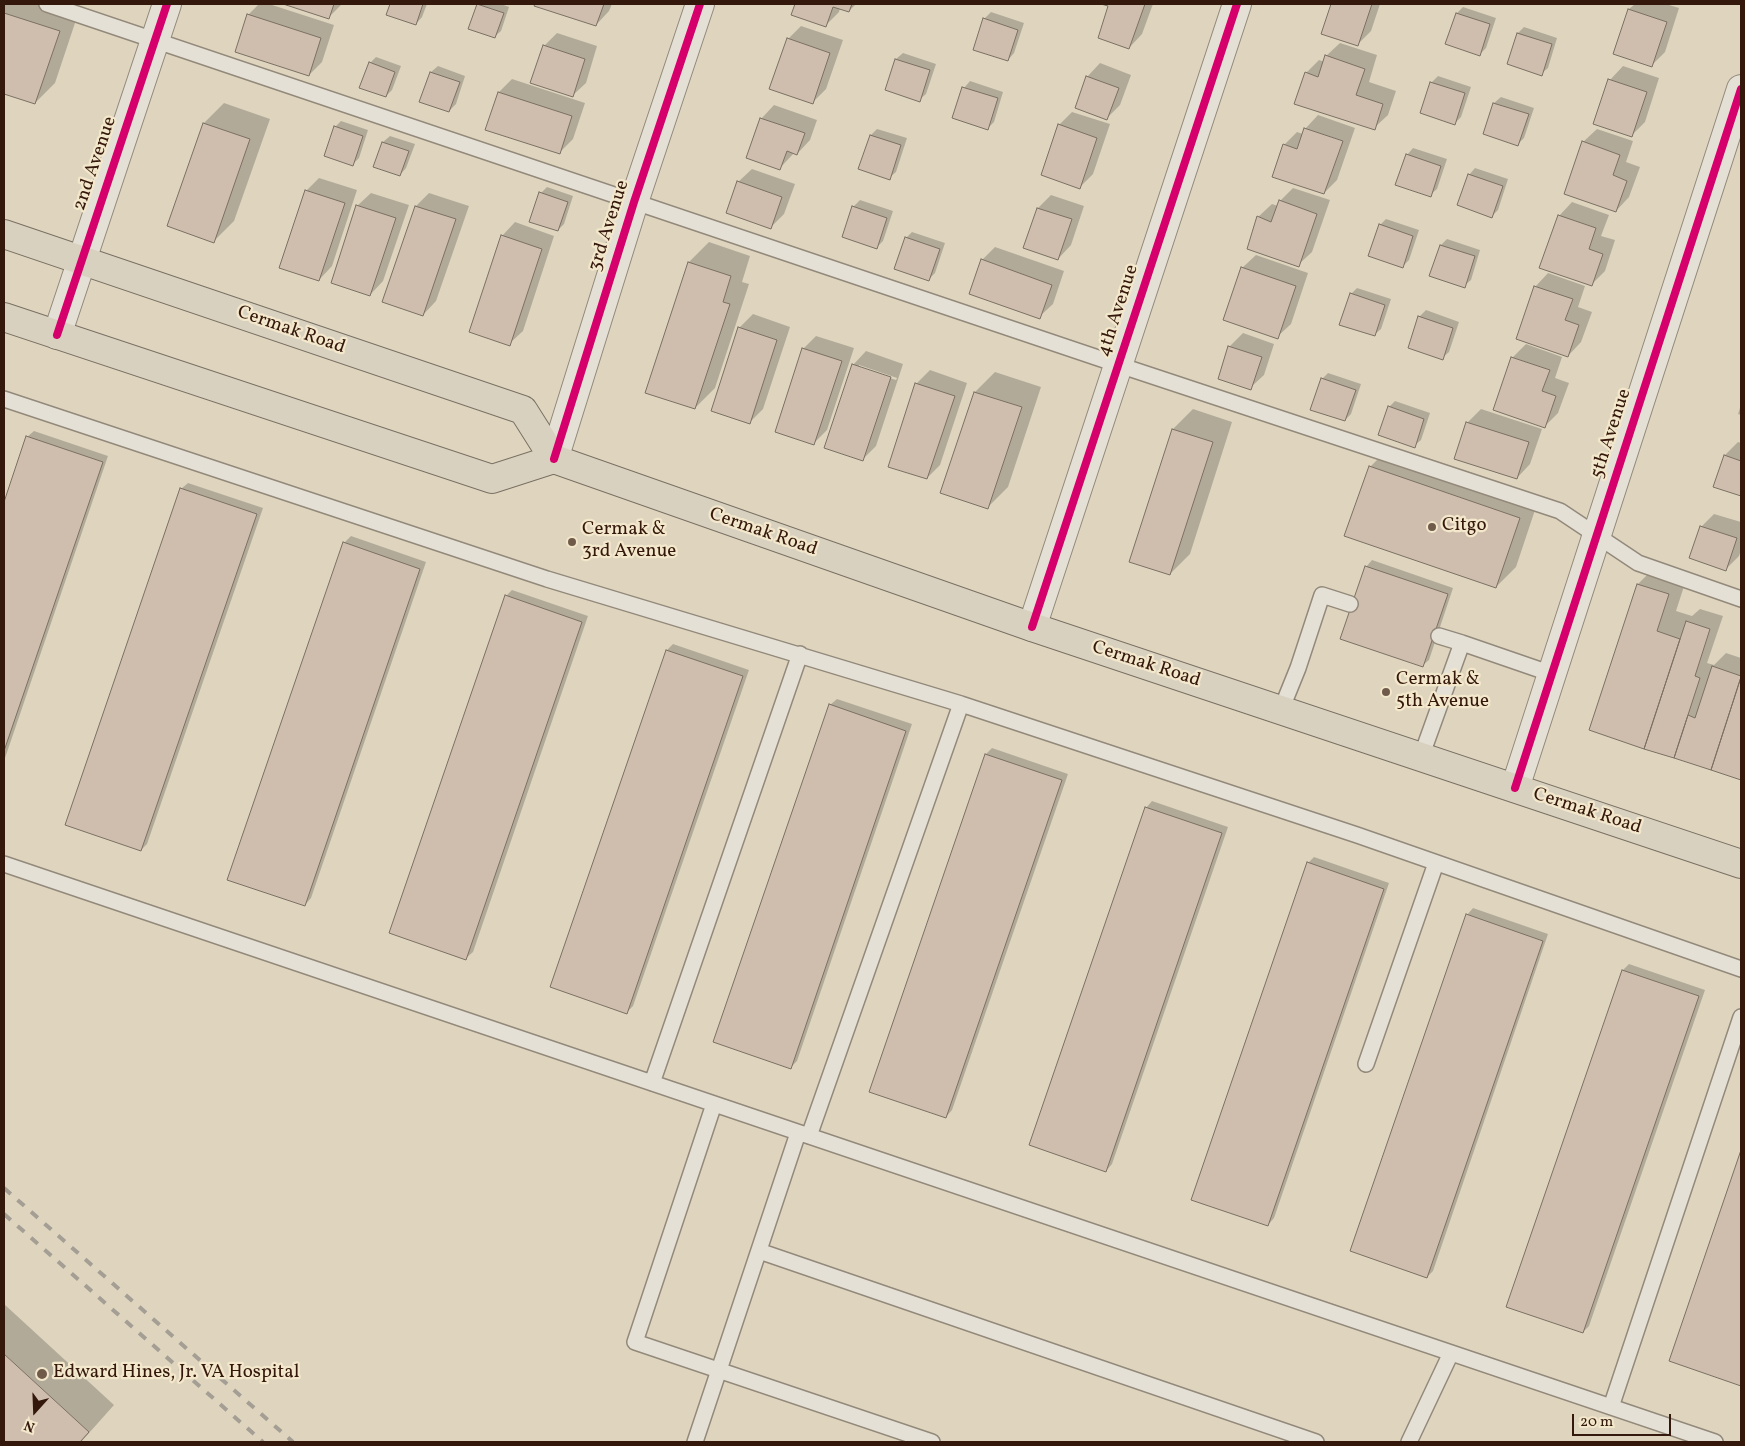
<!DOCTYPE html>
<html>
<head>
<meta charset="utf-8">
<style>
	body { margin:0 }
	#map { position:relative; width:1745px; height:1446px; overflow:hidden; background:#dfd5be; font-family:Vollkorn,serif }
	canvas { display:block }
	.frame { position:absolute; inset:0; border:5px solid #35180c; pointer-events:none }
	.north { position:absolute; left:10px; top:1386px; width:50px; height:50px; -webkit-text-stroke:4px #f3e8cc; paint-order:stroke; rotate:200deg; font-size:14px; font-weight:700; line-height:20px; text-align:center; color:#35180c }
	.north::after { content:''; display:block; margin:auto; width:18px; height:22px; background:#35180c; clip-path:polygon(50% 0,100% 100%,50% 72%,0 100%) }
	.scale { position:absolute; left:1572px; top:1414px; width:99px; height:22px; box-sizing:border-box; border:2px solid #35180c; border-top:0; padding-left:6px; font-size:15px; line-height:18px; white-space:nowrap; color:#35180c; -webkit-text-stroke:4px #f3e8cc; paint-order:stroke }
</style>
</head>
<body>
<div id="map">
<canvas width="1745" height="1446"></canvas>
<div class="frame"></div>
<div class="north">N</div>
<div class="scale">20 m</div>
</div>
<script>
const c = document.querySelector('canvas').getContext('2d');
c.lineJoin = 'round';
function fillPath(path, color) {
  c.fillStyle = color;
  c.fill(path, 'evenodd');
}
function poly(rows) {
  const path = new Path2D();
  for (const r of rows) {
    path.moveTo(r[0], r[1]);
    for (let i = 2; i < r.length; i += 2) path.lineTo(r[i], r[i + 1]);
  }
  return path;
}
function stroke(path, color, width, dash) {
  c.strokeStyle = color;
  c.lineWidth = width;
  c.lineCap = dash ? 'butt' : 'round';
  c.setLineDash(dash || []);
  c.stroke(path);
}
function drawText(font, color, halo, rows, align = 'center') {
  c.font = font + ' Vollkorn,serif';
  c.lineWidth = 4.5;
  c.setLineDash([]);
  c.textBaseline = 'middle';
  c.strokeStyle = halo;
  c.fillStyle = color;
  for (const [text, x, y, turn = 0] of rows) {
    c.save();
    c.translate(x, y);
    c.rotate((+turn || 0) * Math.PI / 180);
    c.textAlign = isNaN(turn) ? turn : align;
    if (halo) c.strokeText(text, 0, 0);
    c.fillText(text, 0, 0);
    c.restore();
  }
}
fillPath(poly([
	[4,4,56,4,79,11,55,83,35,103,4,93],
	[259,4,269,4,334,25,322,62,309,75,248,15],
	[287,4,342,4,329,17],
	[391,4,427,4,422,17,416,24,388,14],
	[479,4,501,4,509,7,501,31,494,37,470,28],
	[536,4,612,4,609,11,596,25,536,5],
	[796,4,856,4,849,11,840,8,839,12,826,25,793,14],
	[1105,4,1153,4,1142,34,1129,48,1110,6],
	[1332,4,1380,4,1371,31,1357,45,1322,33],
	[1635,4,1666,4,1679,8,1665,52,1651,66,1615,53,1629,9],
	[1463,7,1496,18,1486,48,1480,54,1457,13],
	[991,12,1024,23,1014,53,1008,60,984,19],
	[801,26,843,40,826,89,813,102,788,39],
	[1524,27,1557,38,1548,68,1541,74,1508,63,1518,33],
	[557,33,597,46,586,83,572,96,544,46],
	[1340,43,1377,55,1369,82,1396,91,1388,115,1374,128,1306,73,1319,60,1325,62,1326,56],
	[903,53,936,64,926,94,919,100,896,59],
	[376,57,401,66,392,90,386,96,370,63],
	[1100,63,1131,75,1120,105,1107,118,1087,77],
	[438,66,465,76,456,104,449,111,431,72],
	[1623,66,1659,78,1645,122,1631,136,1595,123,1610,80],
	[1438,76,1471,87,1461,117,1455,123,1431,83],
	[512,79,585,103,573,139,559,153,499,92],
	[970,81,1003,92,994,122,987,129,964,88],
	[1501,97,1534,108,1524,138,1518,144,1484,133,1494,103],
	[224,103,270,119,234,221,214,241,204,123],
	[774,105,817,120,810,140,797,154,794,153,780,168,761,119],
	[1072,112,1110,124,1093,174,1080,187,1059,125],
	[1318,115,1355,128,1337,180,1324,193,1284,145,1297,132,1303,134,1305,129],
	[341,121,368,130,359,158,353,164,335,127],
	[877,129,907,138,896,172,889,178,860,169,871,135],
	[1597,129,1633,141,1626,162,1640,167,1629,197,1616,211,1583,142],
	[390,136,415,144,406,168,400,175,375,166,383,142],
	[1413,148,1447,159,1437,189,1430,195,1407,155],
	[1475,168,1508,179,1498,210,1492,216,1469,175],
	[752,169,795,184,784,214,771,227,738,182],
	[319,178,357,190,332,266,319,280,306,191],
	[547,187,573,196,564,224,558,230,541,193],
	[1293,188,1330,200,1312,252,1298,265,1258,217,1272,204,1278,206,1280,201],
	[371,193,409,205,383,281,370,295,357,206],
	[429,193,469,206,436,301,423,315,416,206],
	[1051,195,1084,206,1071,245,1058,259,1038,208],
	[860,200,893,211,883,241,876,248,853,207],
	[1572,202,1609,215,1601,236,1615,240,1605,271,1591,285,1559,216],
	[1386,219,1419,230,1409,260,1403,266,1380,225],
	[515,222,554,236,523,331,509,344,502,236],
	[912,232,945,243,935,273,929,279,906,238],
	[1447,239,1480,250,1471,280,1464,286,1441,245],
	[709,242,750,256,742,282,749,284,715,388,695,408,689,262],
	[995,247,1064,271,1053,304,1039,317,982,260],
	[1256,255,1308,273,1291,324,1277,337,1242,268],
	[1548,273,1585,286,1578,307,1592,312,1581,342,1568,356,1535,287],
	[1357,288,1391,299,1381,329,1374,335,1351,294],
	[1426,310,1459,322,1449,352,1442,358,1419,317],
	[753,314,790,327,763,409,750,422,739,328],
	[1243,333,1274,344,1264,375,1250,388,1229,347],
	[816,336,854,348,827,430,814,443,803,349],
	[1526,344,1562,357,1555,378,1569,383,1558,413,1545,426,1512,358],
	[866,351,903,364,876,446,863,459,853,365],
	[859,365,897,378,896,380,859,368],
	[930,370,967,383,940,465,927,478,916,384],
	[995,372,1041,387,1008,487,988,507,942,492,975,392],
	[1328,373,1361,384,1351,414,1345,420,1322,379],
	[1395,401,1430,413,1421,440,1414,446,1389,407],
	[1741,405,1741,415,1738,414],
	[1193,409,1232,422,1190,554,1170,574,1131,561,1173,429],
	[1481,409,1542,429,1530,464,1517,478,1467,423],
	[34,431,108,456,4,761,4,506,27,437],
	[1738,442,1741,443,1741,495,1715,486,1725,455],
	[1390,447,1539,498,1516,567,1496,587,1370,467],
	[188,483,263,508,147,844,141,850,181,489],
	[1714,514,1741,522,1741,550,1739,556,1726,569,1701,527],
	[351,536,426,562,311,898,305,905,229,879,345,542],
	[1372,560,1453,588,1429,660,1422,666,1366,567],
	[1658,564,1688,574,1676,611,1692,616,1700,609,1723,616,1707,663,1714,665,1726,653,1741,658,1741,779,1591,730,1638,584],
	[512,590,588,616,473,952,466,958,506,596],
	[673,644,749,670,633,1006,627,1012,667,650],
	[837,699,912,724,797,1061,790,1068,830,705],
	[992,748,1068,774,952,1110,946,1117,870,1091,986,754],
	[1152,801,1228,827,1112,1164,1106,1171,1146,808],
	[1314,857,1389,883,1274,1218,1268,1225,1308,863],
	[1473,908,1548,934,1433,1271,1427,1277,1467,915],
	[1629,964,1705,990,1589,1326,1583,1332,1508,1306,1623,970],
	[1741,1154,1741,1384,1671,1360],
	[4,1304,114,1405,81,1442,4,1442]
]), '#0003');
const building = poly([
	[283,4,334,4,329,19,283,4],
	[390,4,423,4,416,25,386,15,390,4],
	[477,4,504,13,495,38,468,29,477,4],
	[535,4,604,4,596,26,534,6,535,4],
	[795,4,852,4,849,12,833,7,826,27,791,15,795,4],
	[1101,4,1145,4,1129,49,1098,38,1108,6,1101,4],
	[1331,4,1372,4,1358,46,1321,34,1331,4],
	[1628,9,1667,22,1652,67,1613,54,1628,9],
	[4,13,60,31,35,104,4,94,4,13],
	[1456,13,1490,24,1480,56,1445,44,1456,13],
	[247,14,321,38,309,76,235,52,247,14],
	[983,18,1018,30,1008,61,973,50,983,18],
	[1517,33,1552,44,1542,76,1507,64,1517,33],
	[787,38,830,53,813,104,769,89,787,38],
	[543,45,585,59,573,97,530,83,543,45],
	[1325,55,1365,69,1356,95,1383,104,1375,130,1294,104,1305,72,1318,77,1325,55],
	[895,59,930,70,920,102,885,90,895,59],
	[369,62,395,72,386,97,359,88,369,62],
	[430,72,460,82,449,112,419,102,430,72],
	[1086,76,1119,88,1107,120,1075,108,1086,76],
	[1608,79,1647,92,1632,137,1593,124,1608,79],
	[1430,82,1465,93,1455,125,1420,113,1430,82],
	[962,87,998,98,988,130,952,118,962,87],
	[498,92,572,116,560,154,485,130,498,92],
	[1493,103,1529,114,1518,146,1483,134,1493,103],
	[760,118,805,133,797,155,787,151,780,170,746,158,760,118],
	[203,123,250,139,214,243,167,226,203,123],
	[1058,124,1097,138,1080,189,1041,175,1058,124],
	[334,126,363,136,353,166,324,156,334,126],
	[1304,128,1343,141,1324,194,1272,177,1283,144,1297,149,1304,128],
	[870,135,901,145,890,180,858,169,870,135],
	[1582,141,1620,155,1613,175,1627,181,1616,212,1564,194,1582,141],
	[382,142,409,151,400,176,373,167,382,142],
	[1406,154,1441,166,1431,197,1395,185,1406,154],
	[1468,174,1503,186,1492,218,1457,205,1468,174],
	[737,181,782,197,771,229,726,213,737,181],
	[305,190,345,203,319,281,279,268,305,190],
	[539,192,568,202,558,231,529,222,539,192],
	[1279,200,1317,214,1299,267,1247,249,1257,216,1271,222,1279,200],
	[356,205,396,218,370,296,331,283,356,205],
	[415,206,456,219,423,316,382,302,415,206],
	[852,206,887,218,877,249,842,237,852,206],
	[1037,208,1072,219,1058,260,1023,248,1037,208],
	[1558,215,1596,228,1589,249,1603,254,1592,286,1539,268,1558,215],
	[1379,224,1413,236,1403,268,1368,256,1379,224],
	[501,235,542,249,510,346,469,332,501,235],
	[905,237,940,249,929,281,894,269,905,237],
	[1440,245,1475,256,1465,288,1429,276,1440,245],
	[981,259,1052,285,1040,319,969,294,981,259],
	[688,262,731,276,723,302,730,304,695,409,645,393,688,262],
	[1241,267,1296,286,1278,339,1223,320,1241,267],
	[1534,286,1573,299,1565,320,1579,325,1568,357,1516,339,1534,286],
	[1350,293,1385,305,1375,336,1339,325,1350,293],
	[1418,316,1453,328,1443,360,1408,348,1418,316],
	[738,327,777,340,750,424,711,411,738,327],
	[1228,346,1262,357,1251,390,1218,379,1228,346],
	[802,348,842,361,814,445,775,432,802,348],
	[1511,357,1550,370,1542,391,1556,396,1545,428,1493,410,1511,357],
	[852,364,891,377,863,461,824,448,852,364],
	[1321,378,1356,390,1345,421,1310,410,1321,378],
	[915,383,955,396,927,479,888,467,915,383],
	[974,392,1022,407,988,509,940,493,974,392],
	[1388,406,1424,419,1415,448,1378,435,1388,406],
	[1466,422,1529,442,1517,479,1454,459,1466,422],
	[1172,429,1213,442,1170,575,1129,562,1172,429],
	[26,436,103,462,4,751,4,502,26,436],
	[1724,455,1741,461,1741,496,1713,487,1724,455],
	[1369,466,1520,518,1496,588,1344,536,1369,466],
	[180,488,257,514,141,851,65,825,180,488],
	[1700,526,1737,538,1726,571,1689,558,1700,526],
	[343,542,420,569,305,906,227,880,343,542],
	[1365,566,1448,594,1423,667,1340,639,1365,566],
	[1637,584,1669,594,1657,631,1680,639,1644,749,1589,730,1637,584],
	[505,595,582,622,466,960,389,933,505,595],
	[1686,621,1710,629,1695,676,1700,678,1674,758,1644,749,1686,621],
	[666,650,743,676,627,1014,550,987,666,650],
	[1712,666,1741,676,1741,677,1711,770,1674,758,1688,715,1695,718,1712,666],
	[1741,677,1741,780,1711,770,1741,677],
	[829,704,906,731,791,1069,713,1042,829,704],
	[985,754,1062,780,946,1118,869,1092,985,754],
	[1145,807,1222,833,1106,1172,1029,1145,1145,807],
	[1307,862,1384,889,1268,1226,1191,1200,1307,862],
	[1466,914,1543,941,1427,1278,1350,1251,1466,914],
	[1622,970,1699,996,1583,1333,1506,1307,1622,970],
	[1741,1150,1741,1386,1669,1361,1741,1150],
	[4,1354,89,1432,80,1442,4,1442,4,1354]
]);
fillPath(building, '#cfbeae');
stroke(building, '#7a7063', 1);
const lane = poly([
	[47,4,1119,365,1560,511,1638,563,1741,599],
	[4,399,547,579,961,704,1357,835,1741,969],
	[1462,643,1552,674],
	[1281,710,1298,668,1322,595,1350,604],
	[1421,757,1462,643,1439,636],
	[4,864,1715,1442],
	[1366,1064,1436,863],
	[652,1083,800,654],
	[714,1104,635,1342,932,1442],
	[809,1136,961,704],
	[759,1251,1316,1442],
	[1611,1407,1741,1017],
	[695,1442,798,1133],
	[1409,1442,1451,1353]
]);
const street = poly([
	[57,335,167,4],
	[554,459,634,202,700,4],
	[1032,627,1237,4],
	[1515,788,1741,89]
]);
const primary = poly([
	[4,234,523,410,554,459],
	[4,317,492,479,554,459,1032,627,1741,864]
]);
stroke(lane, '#93897b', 18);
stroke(street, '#93897b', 30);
stroke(primary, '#7a7063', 30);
stroke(lane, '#e5e0d5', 15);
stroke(street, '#e5e0d5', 28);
stroke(primary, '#d9d1c0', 28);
stroke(poly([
	[4,1188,293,1442],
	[4,1214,263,1442]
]), '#a49e94', 4, [9, 9]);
stroke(poly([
	[57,335,167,4],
	[554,459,634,202,700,4],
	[1032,627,1237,4],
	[1515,788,1741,89]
]), '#d6006c', 8);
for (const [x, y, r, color] of [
	[1432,527,5,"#705a4a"],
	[572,542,5,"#705a4a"],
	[1386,692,5,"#705a4a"],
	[42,1374,6,"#705a4a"]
]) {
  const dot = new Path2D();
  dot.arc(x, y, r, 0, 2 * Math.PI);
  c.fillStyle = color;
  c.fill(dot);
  stroke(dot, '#f3e8cc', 2);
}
drawText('19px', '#35180c', '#f3e8cc', [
	["2nd Avenue",96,164,-71],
	["3rd Avenue",610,226,-72],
	["4th Avenue",1119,311,-72],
	["Cermak Road",291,331,19],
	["5th Avenue",1612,434,-72],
	["Cermak Road",763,533,19],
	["Cermak Road",1146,665,18],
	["Cermak Road",1587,812,18]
]);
drawText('19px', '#35180c', '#f3e8cc', [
	["Citgo",1442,527],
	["Cermak &",582,531],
	["3rd Avenue",582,553],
	["Cermak &",1396,681],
	["5th Avenue",1396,703],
	["Edward Hines, Jr. VA Hospital",53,1374]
], 'left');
</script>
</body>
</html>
